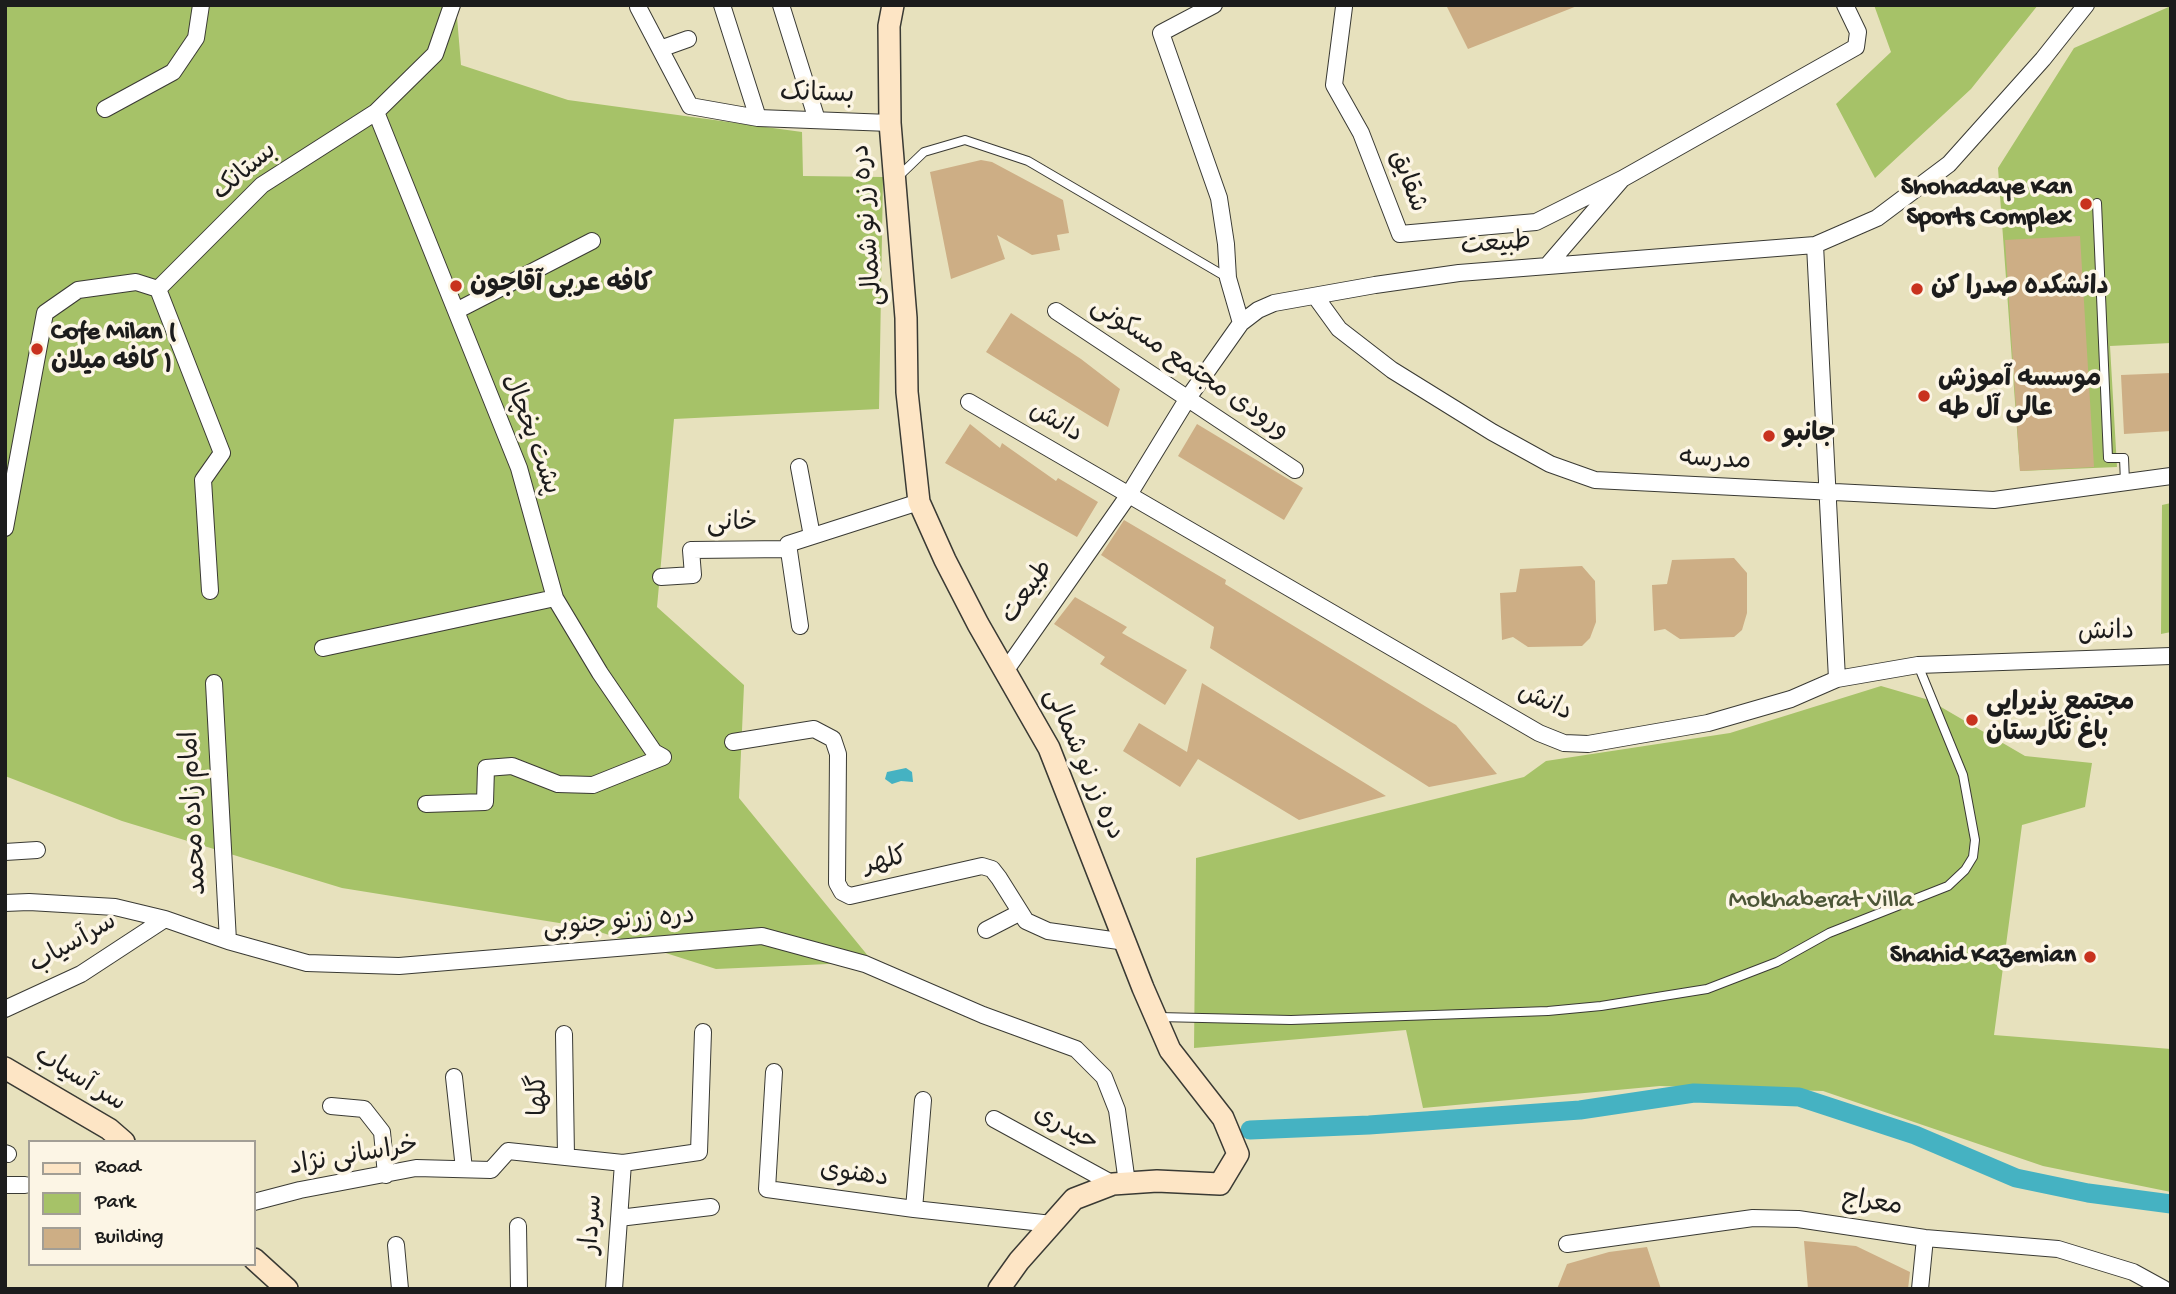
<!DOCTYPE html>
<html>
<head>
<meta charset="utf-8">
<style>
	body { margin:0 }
	#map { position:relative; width:2176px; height:1294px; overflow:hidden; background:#e7e1bd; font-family:"Gochi Hand",sans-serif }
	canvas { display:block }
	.frame { position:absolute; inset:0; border:7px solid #1c1c1c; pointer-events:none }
	.legend { position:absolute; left:28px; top:1140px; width:228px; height:126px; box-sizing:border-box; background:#fcf5e5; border:2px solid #a29e95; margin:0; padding:9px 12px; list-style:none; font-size:21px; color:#1c1c1c }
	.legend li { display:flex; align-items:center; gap:14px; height:35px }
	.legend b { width:35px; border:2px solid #a29e95 }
</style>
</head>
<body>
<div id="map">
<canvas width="2176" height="1294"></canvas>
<div class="frame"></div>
<ul class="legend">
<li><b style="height:9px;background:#fde5c5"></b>Road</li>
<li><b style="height:19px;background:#a6c268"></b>Park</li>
<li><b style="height:19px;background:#cdae85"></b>Building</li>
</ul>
</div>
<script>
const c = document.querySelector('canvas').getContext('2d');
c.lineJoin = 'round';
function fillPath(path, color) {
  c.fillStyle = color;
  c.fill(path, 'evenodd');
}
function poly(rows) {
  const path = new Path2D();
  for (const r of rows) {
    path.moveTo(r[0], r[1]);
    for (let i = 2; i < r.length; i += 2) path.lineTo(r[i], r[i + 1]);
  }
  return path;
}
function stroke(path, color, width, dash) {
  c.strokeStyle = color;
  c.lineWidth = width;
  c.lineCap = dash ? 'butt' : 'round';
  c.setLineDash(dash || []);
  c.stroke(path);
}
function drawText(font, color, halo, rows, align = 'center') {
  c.font = font + ' "Gochi Hand","Playpen Sans Arabic",sans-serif';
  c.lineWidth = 7;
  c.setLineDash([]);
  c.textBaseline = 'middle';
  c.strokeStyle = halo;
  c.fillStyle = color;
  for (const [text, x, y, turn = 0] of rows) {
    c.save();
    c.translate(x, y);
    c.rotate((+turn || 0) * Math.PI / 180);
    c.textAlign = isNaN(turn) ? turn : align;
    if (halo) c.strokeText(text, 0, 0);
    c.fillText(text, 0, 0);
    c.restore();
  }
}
fillPath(poly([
	[5,5,456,5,461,65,568,100,802,132,803,176,883,177,879,409,674,419,657,607,744,685,739,798,873,962,716,969,584,927,342,888,122,821,5,776],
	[1874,5,2038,5,1971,89,1875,178,1836,104,1891,52],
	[2171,6,2171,343,2110,346,2117,467,2020,471,1998,168,2074,48],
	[2171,503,2171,632,2161,634,2162,505],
	[1881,686,1929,700,2025,756,2092,763,2085,807,2022,825,1994,1035,2171,1049,2171,1192,2043,1166,1823,1091,1660,1086,1423,1108,1406,1030,1194,1048,1196,858,1524,777,1546,761,1730,733]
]), '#a6c268');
fillPath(poly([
	[906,768,912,772,913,782,901,781,892,784,885,779,887,772]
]), '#45b2c2');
stroke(poly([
	[1250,1130,1369,1125,1580,1110,1694,1093,1799,1097,1915,1135,2016,1178,2088,1193,2171,1204]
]), '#45b2c2', 19);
fillPath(poly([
	[1446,5,1577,5,1577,6,1468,49],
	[981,160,992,162,1063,200,1069,233,1057,235,1060,250,1032,255,997,235,1005,259,951,279,930,172],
	[2080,236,2094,467,2020,471,2005,240],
	[1011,313,1081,359,1120,389,1108,427,986,352],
	[2171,373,2171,431,2124,434,2121,375],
	[970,424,1000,448,1002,443,1056,481,1058,478,1098,502,1077,537,945,463],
	[1197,424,1303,488,1284,520,1178,456],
	[1124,520,1226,580,1225,584,1456,725,1497,774,1429,787,1210,648,1214,627,1101,555],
	[1734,558,1747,573,1747,613,1742,630,1734,637,1680,639,1665,629,1654,631,1652,585,1667,584,1672,560],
	[1582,566,1595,581,1596,622,1590,638,1582,646,1528,647,1513,637,1502,640,1500,593,1516,592,1520,569],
	[1075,597,1127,627,1122,633,1187,670,1165,705,1100,664,1105,657,1054,624],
	[1202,683,1386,796,1299,820,1198,759,1180,787,1123,751,1139,723,1187,752],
	[1804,1241,1856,1246,1910,1272,1908,1289,1808,1289],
	[1647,1247,1661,1289,1557,1289,1567,1264,1609,1252]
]), '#cdae85');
const lane = poly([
	[899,176,924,152,965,140,1028,161,1228,278],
	[2097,203,2108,458,2124,458,2125,482],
	[1158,1017,1291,1020,1548,1011,1601,1006,1707,989,1777,962,1829,933,1948,886,1965,870,1973,857,1975,840,1963,775,1918,665]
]);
const street = poly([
	[722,5,758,118],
	[781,5,817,120],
	[1214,5,1161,33,1219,198,1226,244,1228,278,1241,323],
	[638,7,690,106,758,118,890,123],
	[1344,7,1334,85,1361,133,1400,234,1536,222,1622,179],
	[660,49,688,39],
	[105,109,173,72,196,38,201,5],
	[376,112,519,468,555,598,600,673,654,752,663,757],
	[1815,245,1837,679],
	[1547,266,1622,179,1856,47,1858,32,1845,5],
	[158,289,222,453,203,480,210,591],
	[1315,296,1339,329,1392,370,1492,432,1550,464,1595,480,1994,500,2171,476],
	[456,311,592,241],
	[1056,311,1295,470],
	[969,402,1539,733,1564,743,1588,744,1708,723,1791,699,1837,679,1918,665,2171,656],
	[799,467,812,536],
	[5,528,45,313,78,290,136,282,158,289,262,185,376,112,435,54,452,5],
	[661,577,693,575,691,550,789,549],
	[800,626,788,544,919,502],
	[323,648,555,598],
	[1006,670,1128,496,1188,398,1241,323,1258,310,1274,303,1375,285,1459,273,1815,245,1877,218,1949,164,2043,59,2086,5],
	[214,683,228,941],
	[733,742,814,729,833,739,838,754,837,883,842,892,850,896,982,866,992,869,999,878,1026,921,1048,931,1126,942],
	[426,804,485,802,486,768,512,766,558,784,593,785,663,757],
	[5,852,37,850],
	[5,903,29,902,115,907,165,919,228,941,307,963,399,966,762,936,865,964,983,1015,1076,1049,1104,1077,1117,1110,1127,1183],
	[986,930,1019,913],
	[5,1009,81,974,165,919],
	[564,1034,566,1156],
	[774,1072,767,1189,914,1209,1052,1224],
	[454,1077,464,1169],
	[331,1106,364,1109,382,1132,386,1175],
	[994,1119,1113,1184],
	[5,1153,8,1154],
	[5,1185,25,1185],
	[254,1202,300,1190,416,1168,491,1170,508,1151,623,1163,699,1152,703,1032],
	[914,1209,923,1100],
	[619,1218,711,1207],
	[518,1226,519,1289],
	[1567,1244,1753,1218,1798,1219,1925,1238,2058,1249,2133,1272,2164,1289],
	[396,1245,400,1289],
	[614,1289,623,1163],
	[1920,1289,1925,1238]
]);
const secondary = poly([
	[893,5,889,26,890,123,906,318,907,392,919,502,945,560,978,624,1049,748,1143,988,1170,1050,1223,1118,1238,1154,1220,1184,1157,1181,1113,1184,1074,1199,1019,1261,999,1289],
	[5,1068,109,1129,124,1142],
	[254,1259,287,1289]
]);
stroke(lane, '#3a3a34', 10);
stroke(street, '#3a3a34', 18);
stroke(secondary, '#3a3a34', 24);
stroke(lane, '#fff', 8);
stroke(street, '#fff', 16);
stroke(secondary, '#fde5c5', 21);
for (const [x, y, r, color] of [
	[2086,204,7,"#c8321e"],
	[456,286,7,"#c8321e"],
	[1917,289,7,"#c8321e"],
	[37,349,7,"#c8321e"],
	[1924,396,7,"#c8321e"],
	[1769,436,7,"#c8321e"],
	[1972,720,7,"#c8321e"],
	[2090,957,7,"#c8321e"]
]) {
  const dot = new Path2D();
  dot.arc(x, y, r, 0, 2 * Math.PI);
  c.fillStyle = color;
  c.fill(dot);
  stroke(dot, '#fcf5e5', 2.5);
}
drawText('26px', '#1c1c1c', '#fcf5e5', [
	["بستانک",817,96,2],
	["بستانک",246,173,-40],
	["شقایق",1406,182,69],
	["دره زر نو شمالی",870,225,-95],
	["طبیعت",1496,246,-5],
	["ورودی مجتمع مسکونی",1189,370,34],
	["دانش",1055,424,30],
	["پشت یخچال",529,435,70],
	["مدرسه",1715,462,3],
	["خانی",732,525],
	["طبیعت",1029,593,-55],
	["دانش",2106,634,-2],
	["دانش",1544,704,25],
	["دره زر نو شمالی",1082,765,66],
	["امام زاده محمد",196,813,-93],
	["کلهر",886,863,-13],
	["دره زرنو جنوبی",619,924,-5],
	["سرآسیاب",74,945,-30],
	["سر آسیاب",79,1081,31],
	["گلها",541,1095,-91],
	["حیدری",1065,1130,29],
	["خراسانی نژاد",354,1158,-10],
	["دهنوی",854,1176,8],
	["معراج",1872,1205,9],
	["سردار",594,1224,-86]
]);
drawText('bold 26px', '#1c1c1c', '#fcf5e5', [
	["Shohadaye Kan",2072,189,"right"],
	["Sports Complex",2072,219,"right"],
	["کافه عربی آقاجون",470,286],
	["دانشکده صدرا کن",1931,289],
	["Cofe Milan (",51,334],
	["کافه میلان )",51,364],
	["موسسه آموزش",1938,381],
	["عالی آل طه",1938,411],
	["جانبو",1783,436],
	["مجتمع پذیرایی",1986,705],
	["باغ نگارستان",1986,735],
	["Shahid Kazemian",2076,957,"right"]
], 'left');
drawText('26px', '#4c5637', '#fcf5e5', [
	["Mokhaberat Villa",1821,902]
]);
</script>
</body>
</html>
